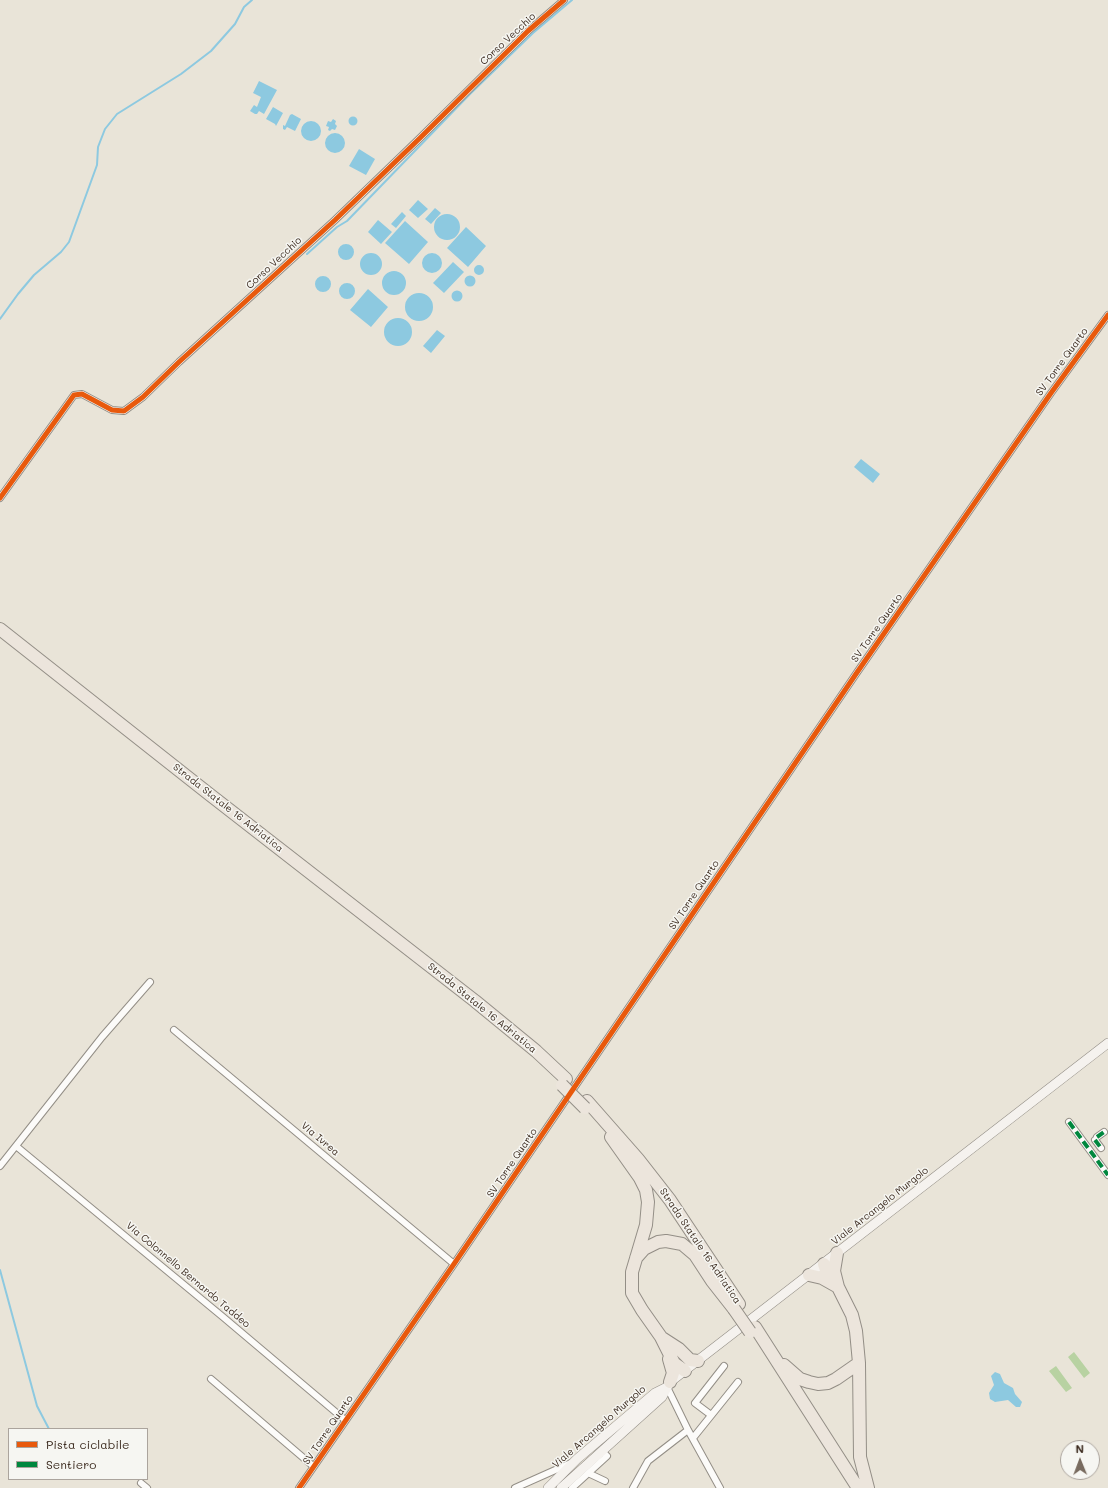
<!DOCTYPE html>
<html>
<head>
<meta charset="utf-8">
<style>
	body { margin:0 }
	#map { position:relative; width:1108px; height:1488px; overflow:hidden; background:#e9e4d8; font-family:Mali,sans-serif }
	canvas { display:block }
	.legend { position:absolute; left:8px; top:1428px; width:140px; height:52px; box-sizing:border-box; background:#f6f6f2; border:1px solid #aba49d; margin:0; padding:5px 7px; list-style:none; font-size:12px; color:#3b2a1e }
	.legend li { display:flex; align-items:center; gap:8px; height:20px }
	.legend b { width:20px; border:1px solid #aba49d }
	.north { position:absolute; left:1060px; top:1440px; width:40px; height:40px; box-sizing:border-box; background:#f6f6f2; border:1px solid #aba49d; border-radius:50%; rotate:359deg; font-size:11px; font-weight:700; line-height:16px; text-align:center; color:#3b2a1e }
	.north::after { content:''; display:block; margin:auto; width:14px; height:18px; background:#786b5f; clip-path:polygon(50% 0,100% 100%,50% 72%,0 100%) }
</style>
</head>
<body>
<div id="map">
<canvas width="1108" height="1488"></canvas>
<ul class="legend">
<li><b style="height:5px;background:#e8590c"></b>Pista ciclabile</li>
<li><b style="height:5px;background:#00873e"></b>Sentiero</li>
</ul>
<div class="north">N</div>
</div>
<script>
const c = document.querySelector('canvas').getContext('2d');
c.lineJoin = 'round';
function fillPath(path, color) {
  c.fillStyle = color;
  c.fill(path, 'evenodd');
}
function poly(rows) {
  const path = new Path2D();
  for (const r of rows) {
    if (r.length === 3) {
      path.moveTo(r[0] + r[2], r[1]);
      path.arc(r[0], r[1], r[2], 0, 2 * Math.PI);
      continue;
    }
    path.moveTo(r[0], r[1]);
    for (let i = 2; i < r.length; i += 2) path.lineTo(r[i], r[i + 1]);
  }
  return path;
}
function stroke(path, color, width, dash) {
  c.strokeStyle = color;
  c.lineWidth = width;
  c.lineCap = dash ? 'butt' : 'round';
  c.setLineDash(dash || []);
  c.stroke(path);
}
function drawText(font, color, halo, rows, align = 'center') {
  c.font = font + ' Mali,sans-serif';
  c.lineWidth = 3;
  c.setLineDash([]);
  c.textBaseline = 'middle';
  c.strokeStyle = halo;
  c.fillStyle = color;
  for (const [text, x, y, turn = 0] of rows) {
    c.save();
    c.translate(x, y);
    c.rotate((+turn || 0) * Math.PI / 180);
    c.textAlign = isNaN(turn) ? turn : align;
    if (halo) c.strokeText(text, 0, 0);
    c.fillText(text, 0, 0);
    c.restore();
  }
}
fillPath(poly([
	[1074,1352,1090,1373,1084,1378,1068,1357],
	[1056,1366,1072,1388,1066,1392,1049,1371]
]), '#b8d2a2');
fillPath(poly([
	[259,81,277,90,264,114,259,111,257,114,255,114,250,111,254,105,257,107,261,97,253,93],
	[273,107,283,113,276,126,275,124,266,119],
	[292,114,301,119,295,131,287,127,285,130,283,129,283,125,285,126,290,115],
	[353,121,4.5],
	[333,119,336,121,335,124,337,126,335,130,332,129,330,131,328,130,329,127,326,126,328,121,331,122],
	[311,131,10],
	[335,143,10],
	[359,149,375,159,366,175,349,166],
	[418,200,428,209,418,218,409,210],
	[435,208,441,213,431,224,425,219],
	[402,212,406,216,396,228,391,224],
	[447,227,13],
	[378,220,392,232,381,244,368,232],
	[405,221,428,242,409,264,385,243],
	[466,227,486,246,468,267,447,248],
	[346,252,8],
	[432,263,10],
	[371,264,11],
	[453,262,464,272,444,293,433,283],
	[479,270,5],
	[394,283,12],
	[470,281,5.5],
	[323,284,8],
	[347,291,8],
	[368,289,388,307,371,327,350,310],
	[457,296,5.5],
	[419,307,14],
	[398,332,14],
	[437,330,445,336,431,353,423,346],
	[861,459,880,474,873,483,854,467],
	[995,1372,1000,1374,1004,1383,1013,1388,1015,1394,1022,1402,1020,1407,1016,1407,1008,1400,995,1402,990,1399,989,1393,994,1385,991,1376]
]), '#8dc9e0');
stroke(poly([
	[307,254,337,227,347,221,470,94,533,33,572,0],
	[0,319,18,294,34,275,61,252,69,242,97,165,98,147,105,129,117,114,181,74,211,51,235,24,244,7,252,0],
	[0,1270,37,1406,49,1429]
]), '#8dc9e0', 2);
const street = poly([
	[0,498,74,395,82,394,112,410,124,411,143,397,179,362,335,220,420,138,528,31,564,0],
	[174,1030,454,1264],
	[1069,1122,1108,1175],
	[1097,1137,1104,1132],
	[1095,1140,1101,1148],
	[16,1146,223,1317,345,1420],
	[0,1166,102,1037,150,982],
	[211,1379,313,1466],
	[667,1387,688,1430,720,1488],
	[711,1415,695,1403,724,1366],
	[693,1438,738,1382],
	[588,1473,605,1481],
	[141,1483,147,1488],
	[299,1488,454,1264,858,671,1051,393,1108,315],
	[515,1488,571,1463],
	[572,1488,607,1456,602,1451],
	[633,1488,648,1461,688,1430]
]);
const secondary = poly([
	[548,1488,577,1459,655,1393,667,1387],
	[561,1488,662,1397,670,1382,1108,1043]
]);
const highway = poly([
	[0,629,209,794,475,1001,536,1051,566,1079],
	[587,1101,638,1159,670,1200,739,1304],
	[611,1137,640,1178,646,1190,648,1202,646,1225,632,1272,632,1293,642,1310,661,1337,674,1363,685,1371],
	[837,1253,834,1271,838,1287,852,1315,856,1331,859,1363,860,1457,868,1488],
	[636,1258,644,1249,658,1242,666,1241,682,1244,695,1255,712,1281,734,1309],
	[824,1264,830,1282],
	[809,1275,822,1278,838,1287],
	[755,1327,858,1488],
	[662,1338,679,1349,690,1360,698,1361],
	[669,1359,673,1373,670,1382],
	[784,1365,800,1379,809,1382,818,1384,828,1383,836,1379,859,1363]
]);
stroke(street, '#938e86', 8);
stroke(secondary, '#938e86', 10);
stroke(highway, '#938e86', 14);
stroke(street, '#fcfbf9', 6);
stroke(secondary, '#f5f2ee', 9);
stroke(highway, '#ece5dc', 12);
const highwayBridge = poly([
	[562,1085,585,1108],
	[734,1309,750,1332]
]);
stroke(highwayBridge, '#938e86', 14, []);
stroke(highwayBridge, '#ece5dc', 12);
stroke(poly([
	[1069,1122,1108,1175],
	[1097,1137,1104,1132],
	[1095,1140,1101,1148]
]), '#00873e', 4, [8, 4]);
stroke(poly([
	[0,498,74,395,82,394,112,410,124,411,143,397,179,362,335,220,420,138,528,31,564,0],
	[299,1488,454,1264,858,671,1051,393,1108,315]
]), '#e8590c', 5);
drawText('10px', '#3b2a1e', '#f6f6f2', [
	["Corso Vecchio",508,39,-43],
	["Corso Vecchio",274,263,-43],
	["SV Torre Quarto",1062,362,-54],
	["SV Torre Quarto",877,628,-55],
	["Strada Statale 16 Adriatica",228,808,38],
	["SV Torre Quarto",694,895,-56],
	["Strada Statale 16 Adriatica",482,1008,39],
	["Via Ivrea",320,1139,40],
	["SV Torre Quarto",512,1163,-56],
	["Viale Arcangelo Murgolo",880,1206,-38],
	["Strada Statale 16 Adriatica",700,1246,56],
	["Via Colonnello Bernardo Taddeo",188,1275,40],
	["Viale Arcangelo Murgolo",599,1427,-41],
	["SV Torre Quarto",328,1430,-56]
]);
</script>
</body>
</html>
